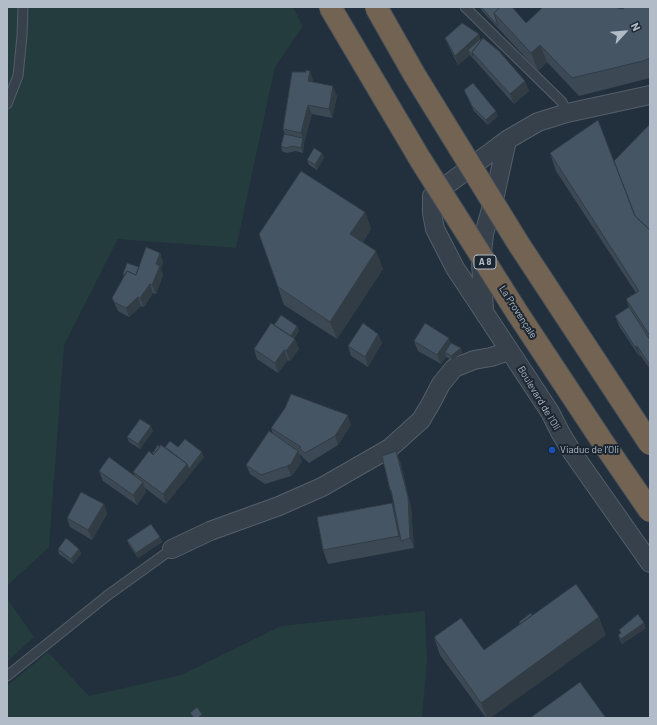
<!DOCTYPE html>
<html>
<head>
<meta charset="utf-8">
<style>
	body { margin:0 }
	#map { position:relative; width:657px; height:725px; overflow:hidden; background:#222f3c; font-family:Barlow,sans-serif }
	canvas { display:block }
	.frame { position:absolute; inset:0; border:8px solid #b1bcc8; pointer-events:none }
	.north { position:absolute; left:605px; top:12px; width:40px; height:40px; -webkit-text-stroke:3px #1b2631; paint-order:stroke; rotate:64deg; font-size:11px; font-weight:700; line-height:16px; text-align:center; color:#b1bcc8 }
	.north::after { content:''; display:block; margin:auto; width:14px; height:18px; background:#b1bcc8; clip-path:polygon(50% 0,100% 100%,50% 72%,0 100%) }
</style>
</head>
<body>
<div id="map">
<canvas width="657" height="725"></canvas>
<div class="frame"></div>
<div class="north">N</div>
</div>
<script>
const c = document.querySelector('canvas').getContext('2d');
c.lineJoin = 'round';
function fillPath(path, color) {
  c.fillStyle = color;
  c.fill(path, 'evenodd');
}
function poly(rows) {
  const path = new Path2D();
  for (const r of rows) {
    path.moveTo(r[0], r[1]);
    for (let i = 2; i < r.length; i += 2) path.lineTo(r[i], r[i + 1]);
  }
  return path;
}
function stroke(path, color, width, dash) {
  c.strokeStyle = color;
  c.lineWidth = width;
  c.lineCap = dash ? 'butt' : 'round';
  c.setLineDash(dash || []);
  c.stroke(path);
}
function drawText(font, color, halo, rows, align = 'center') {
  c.font = font + ' Barlow,sans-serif';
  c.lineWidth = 4;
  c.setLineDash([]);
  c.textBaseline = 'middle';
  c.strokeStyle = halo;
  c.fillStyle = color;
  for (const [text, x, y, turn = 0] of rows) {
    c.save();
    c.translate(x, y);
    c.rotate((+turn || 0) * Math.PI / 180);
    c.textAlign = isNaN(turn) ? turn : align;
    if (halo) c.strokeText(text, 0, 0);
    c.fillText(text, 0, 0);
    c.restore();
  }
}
fillPath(poly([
	[7,7,293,7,303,26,275,67,236,248,118,239,64,345,49,547,7,586],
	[7,598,34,637,7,662],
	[425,611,427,662,422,718,7,718,7,686,48,652,89,696,181,675,281,626]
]), '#243c3d');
const lane = poly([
	[465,7,562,102,567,113],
	[7,104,18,76,22,36,23,7],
	[7,676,108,595,172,549]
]);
const street = poly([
	[650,95,567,113,538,122,507,140,432,196,432,213,435,229,455,268,550,412,560,432,572,452,650,563],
	[484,310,481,263,484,234,495,195,507,140],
	[172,549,210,531,279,506,322,487,390,448,421,420,430,405,441,384,454,368,474,360,491,357,509,351]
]);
stroke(lane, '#545f6a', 11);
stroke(street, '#545f6a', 20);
stroke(lane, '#36414c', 9);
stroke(street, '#36414c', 18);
const highwayBridge = poly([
	[330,7,420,159,518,314,604,444,650,511],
	[376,7,414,74,518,243,650,444]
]);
stroke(highwayBridge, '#414c57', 24, []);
stroke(highwayBridge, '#726353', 22);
fillPath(poly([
	[480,7,512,7,526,23,623,9,650,7,650,78,579,96,547,62,538,71,482,11],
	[479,34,480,39,525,81,529,91,514,104,470,55,458,65,449,47,445,38],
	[310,71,313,81,313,82,337,96,332,118,312,114,304,143,303,153,296,151,286,153,282,151,281,146,285,134,283,129,306,72],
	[464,90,498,116,488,125,474,111],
	[650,126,650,369,640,355,639,356,619,326,615,316,629,307,626,299,636,293,556,171,550,153,615,163],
	[322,153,324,158,317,170,309,165,307,160],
	[365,212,371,229,363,242,376,251,383,269,337,339,284,305,259,234],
	[160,253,163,262,161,269,163,275,156,294,153,293,144,307,141,306,129,317,118,311,112,298,124,277,123,274,139,267],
	[274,325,297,326,299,331,294,339,299,349,290,361,288,360,278,373,257,359,254,349],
	[378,334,382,343,368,367,351,356,348,346],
	[414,341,451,343,461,348,462,353,452,360,446,357,441,364,418,351],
	[351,425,338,445,309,463,303,458,302,456,299,454,302,461,294,473,291,476,265,484,250,474,246,465,273,434,271,428],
	[153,431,140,449,129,442,127,437],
	[160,447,178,447,204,457,166,504,145,488,146,492,137,505,103,481,99,471,135,476,133,472],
	[400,461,411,507,414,548,328,564,323,550,392,503,395,509,393,499,390,490],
	[104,504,107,514,92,540,70,527,67,518],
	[160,537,162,542,138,558,129,545,127,540],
	[58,549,79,549,81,554,73,564,59,554],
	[532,615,606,635,490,718,486,718,440,655,434,637,484,650,520,624,519,622],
	[646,628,622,644,620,640,618,635,621,633,619,630]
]), '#3c4955');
fillPath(poly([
	[479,34,482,44,468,50,470,55,458,65,455,56],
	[540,45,547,62,538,71,531,53],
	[310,71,313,81,312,91,308,81],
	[525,81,529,91,514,104,510,94],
	[333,86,337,96,332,118,329,109],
	[308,105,312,114,304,143,303,153,301,148,303,138,301,133],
	[496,111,498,116,488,125,486,120],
	[322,153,324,158,317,170,315,165],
	[365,212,371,229,357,251,350,234],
	[376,251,383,269,337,339,330,322],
	[160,253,163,262,161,269,163,275,156,294,152,285,156,264],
	[150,284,153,293,144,307,140,298],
	[138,297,141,306,129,317,126,308],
	[297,326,299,331,291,344,289,339],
	[378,334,382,343,368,367,365,357],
	[449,338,453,347,445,352,446,357,441,364,437,355],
	[295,339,299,349,290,361,286,351],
	[637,346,640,355,639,356,635,347],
	[461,348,462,353,452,360,451,356],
	[284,350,288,360,278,373,275,363],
	[348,415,351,425,338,445,335,436],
	[151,426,153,431,140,449,138,444],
	[298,451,302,461,294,473,291,476,287,466],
	[396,451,400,461,411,507,414,548,410,538],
	[202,452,204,457,166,504,163,494,187,464],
	[143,482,146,492,137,505,133,495],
	[392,503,397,517,401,541,399,536],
	[104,504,107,514,92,540,88,530],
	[160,537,162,542,138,558,136,553],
	[79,549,81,554,73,564,71,559],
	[599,617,606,635,490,718,487,718,481,703],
	[644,623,646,628,622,644,621,639],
	[202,714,204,718,198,718]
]), '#313c45');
const building = poly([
	[481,7,500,7,494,13,498,26,481,7],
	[500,7,512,7,526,23,543,7,614,7,623,9,624,7,650,7,650,58,643,61,572,78,540,45,531,53,494,13,500,7],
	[462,23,479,34,455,56,445,38,462,23],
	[483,38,499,51,525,81,510,94,472,52,483,38],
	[480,39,481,40,472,52,473,56,468,50,480,39],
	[306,70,310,71,308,81,333,86,329,109,308,105,301,133,283,129,292,72,306,72,306,70],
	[473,83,496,111,486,120,472,106,464,90,473,83],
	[598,120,635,216,650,230,650,336,626,299,639,291,550,153,598,120],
	[649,125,650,126,650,230,635,216,614,161,649,125],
	[284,134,303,138,301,148,294,146,285,148,281,146,284,134],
	[314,148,322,153,315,165,307,160,314,148],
	[301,171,365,212,350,234,376,251,330,322,278,287,259,234,301,171],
	[146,247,160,253,156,264,160,266,152,285,150,284,140,298,138,297,126,308,114,302,112,298,127,271,136,275,146,247],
	[127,263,139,267,136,275,127,271,125,275,123,274,127,263],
	[629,307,650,340,650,365,637,346,635,347,615,316,629,307],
	[281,315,297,326,291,336,274,325,281,315],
	[271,323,295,339,286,351,284,350,275,363,254,349,271,323],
	[363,323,378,334,365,357,348,346,363,323],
	[425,323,449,338,437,355,414,341,425,323],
	[451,343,461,348,451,356,445,352,451,343],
	[291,394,348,415,335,436,305,453,299,448,301,447,271,428,285,408,291,394],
	[140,419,151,426,138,444,127,437,140,419],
	[269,431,298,451,291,464,287,466,261,475,246,465,269,431],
	[185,439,202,452,189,469,187,464,165,447,170,441,178,447,185,439],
	[158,445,160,447,153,455,152,454,158,445],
	[161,445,187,464,163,494,133,472,149,451,153,455,161,445],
	[396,451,408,497,410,538,401,541,391,490,390,490,382,456,396,451],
	[109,457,143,482,133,495,99,471,109,457],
	[81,492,104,504,88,530,67,518,81,492],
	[392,503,399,536,323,550,317,517,392,503],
	[151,524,160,537,136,553,127,540,151,524],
	[66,538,79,549,71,559,58,549,66,538],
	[576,584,599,617,481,703,434,637,461,618,484,650,576,584],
	[531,613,532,615,520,624,519,622,531,613],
	[638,614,644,623,621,639,618,635,621,633,619,630,638,614],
	[580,682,606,718,530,718,580,682],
	[197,707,202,714,198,718,194,718,190,713,197,707]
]);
fillPath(building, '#465563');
stroke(building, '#313c45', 1);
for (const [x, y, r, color] of [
	[552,450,4,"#1a4fb4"]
]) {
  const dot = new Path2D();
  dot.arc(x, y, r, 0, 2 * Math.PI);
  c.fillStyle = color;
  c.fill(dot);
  stroke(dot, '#1b2631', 1.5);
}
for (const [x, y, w] of [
	[485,262,22]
]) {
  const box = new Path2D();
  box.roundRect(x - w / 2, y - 7, w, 14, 3);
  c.fillStyle = '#1b2631';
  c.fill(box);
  stroke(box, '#b1bcc8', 1);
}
drawText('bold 9px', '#b1bcc8', null, [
	["A 8",485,262]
]);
drawText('10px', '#b1bcc8', '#1b2631', [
	["La Provençale",518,312,57],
	["Boulevard de l'Oli",539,398,59]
]);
drawText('10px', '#b1bcc8', '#1b2631', [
	["Viaduc de l’Oli",560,450]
], 'left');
</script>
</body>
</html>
